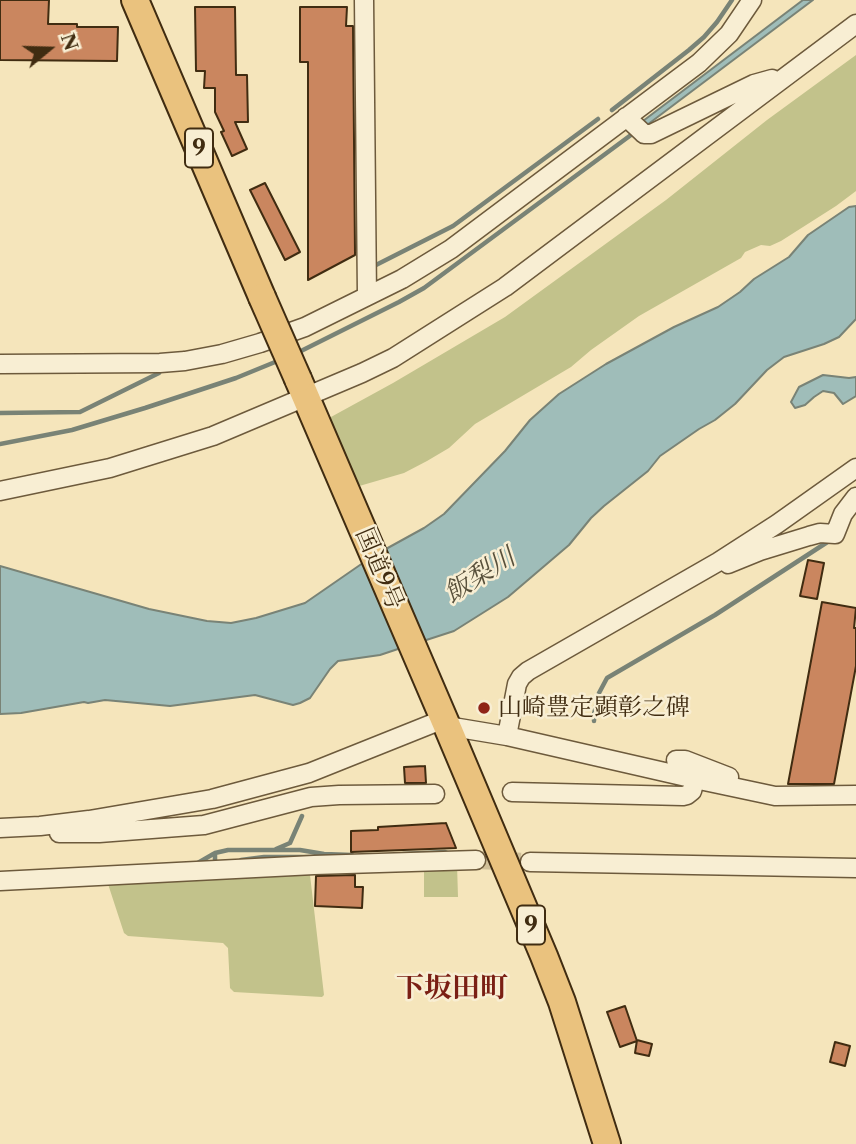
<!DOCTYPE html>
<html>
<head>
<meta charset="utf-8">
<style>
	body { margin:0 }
	#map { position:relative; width:856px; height:1144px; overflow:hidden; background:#f5e5bb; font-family:"Libre Caslon Text",serif }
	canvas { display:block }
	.north { position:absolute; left:14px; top:14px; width:70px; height:70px; -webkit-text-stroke:5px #f8eed3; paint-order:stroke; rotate:71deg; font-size:19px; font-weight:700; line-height:28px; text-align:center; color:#402c11 }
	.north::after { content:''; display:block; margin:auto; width:24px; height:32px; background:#402c11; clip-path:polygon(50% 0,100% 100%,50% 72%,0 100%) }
</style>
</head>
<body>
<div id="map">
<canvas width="856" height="1144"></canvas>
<div class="north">N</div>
</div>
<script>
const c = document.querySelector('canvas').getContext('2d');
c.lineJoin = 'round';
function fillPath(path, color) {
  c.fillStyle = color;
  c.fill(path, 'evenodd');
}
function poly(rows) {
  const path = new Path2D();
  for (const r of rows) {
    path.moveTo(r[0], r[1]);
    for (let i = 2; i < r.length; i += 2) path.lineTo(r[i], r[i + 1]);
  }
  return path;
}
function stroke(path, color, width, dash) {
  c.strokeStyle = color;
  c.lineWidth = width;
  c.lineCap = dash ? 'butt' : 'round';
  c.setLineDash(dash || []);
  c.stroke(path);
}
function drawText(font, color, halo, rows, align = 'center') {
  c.font = font + ' "Libre Caslon Text","Noto Serif JP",serif';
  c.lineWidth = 5;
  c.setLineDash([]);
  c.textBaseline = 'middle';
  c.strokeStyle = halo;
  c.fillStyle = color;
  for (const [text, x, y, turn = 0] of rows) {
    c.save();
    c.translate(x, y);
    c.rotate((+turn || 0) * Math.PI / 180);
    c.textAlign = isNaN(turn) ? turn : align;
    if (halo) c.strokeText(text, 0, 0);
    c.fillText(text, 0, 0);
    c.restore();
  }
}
fillPath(poly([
	[856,55,856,191,836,206,781,241,770,246,761,245,745,252,741,258,639,316,591,350,571,367,475,424,449,448,427,461,404,473,349,489,320,423,393,383,505,317,666,200,767,120],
	[457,864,458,897,424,897,424,865],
	[308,873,310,875,324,995,322,997,234,992,230,988,228,948,223,943,128,936,124,933,108,884]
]), '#c2c28b');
const water = poly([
	[803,0,813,0,643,128,639,124,803,0],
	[856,206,856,319,839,337,824,344,784,357,767,370,735,404,715,420,699,429,660,456,648,471,604,506,591,518,569,545,508,597,454,631,414,644,375,555,424,528,444,514,505,451,530,420,559,394,606,364,674,327,718,307,740,292,754,279,789,257,808,235,849,207,856,206],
	[823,375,849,378,856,377,856,396,843,404,834,393,823,391,814,397,805,405,795,408,791,402,799,387,823,375],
	[373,556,410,645,380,655,338,661,330,669,310,698,300,703,293,705,255,695,170,706,105,700,88,703,84,702,21,713,0,714,0,566,149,609,207,621,231,623,256,618,305,603,373,556]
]);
fillPath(water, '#9fbdb9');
stroke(water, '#798376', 2);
stroke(poly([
	[612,110,689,50,704,37,717,22,732,0],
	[374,266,453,226,598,119],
	[295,354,399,302,424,288,635,132],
	[0,413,80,412,159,373],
	[0,444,72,430,145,408,236,378,280,360],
	[594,721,594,714,599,693,607,678,715,615,829,541],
	[276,849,290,843,302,816],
	[215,853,215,862,219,863],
	[403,854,445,852,449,854],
	[241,860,264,857,316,857],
	[196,864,215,853,228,850,300,850,324,854,352,855]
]), '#798376', 4.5);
const building = poly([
	[0,0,49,0,48,24,77,24,77,27,118,27,117,61,0,60,0,0],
	[195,7,235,7,236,75,247,75,248,122,235,122,247,149,232,156,221,132,224,131,215,112,215,88,204,88,205,71,196,71,195,7],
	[300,7,347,7,346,26,353,26,355,255,308,280,308,62,300,62,300,7],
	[265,183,300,252,285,260,250,190,265,183],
	[808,560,824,563,817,599,800,596,808,560],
	[822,602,856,608,854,628,856,628,856,666,834,784,788,784,822,602],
	[425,766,426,783,405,783,404,767,425,766],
	[446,823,456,848,351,852,351,831,378,830,378,827,446,823],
	[355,875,355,887,363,887,362,908,315,906,316,876,355,875],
	[625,1006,637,1041,620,1047,607,1012,625,1006],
	[637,1040,652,1044,649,1056,635,1053,637,1040],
	[835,1042,850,1046,845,1066,830,1062,835,1042]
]);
fillPath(building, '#ca865f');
stroke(building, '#402c11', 2);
stroke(poly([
	[476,860,530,862]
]), '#d1c099', 18, [18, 9]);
const minor = poly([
	[364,0,367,296],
	[626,117,641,131,644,134,651,134,754,84,772,79,778,82],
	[0,364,160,363,185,361,222,354,260,343,305,327,402,279,451,249,699,63,729,34,752,0],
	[0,491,110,468,213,436,362,373,393,358,505,287,856,24],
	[728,564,760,551,809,536,820,533,835,534,843,514,856,497],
	[447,726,507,736,695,779,775,796,856,795],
	[507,736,517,684,521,677,528,671,718,562,777,524,856,468],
	[676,760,685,760,729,777],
	[512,792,683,796,687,795,692,791,695,779],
	[0,828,40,826,89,820,212,799,309,773,444,719],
	[59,833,99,833,204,825,311,797,339,795,435,794],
	[530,862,856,868],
	[0,881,314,865,476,860]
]);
const highway = poly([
	[135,0,262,297],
	[298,379,447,726,544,956,562,1002,607,1144]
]);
stroke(minor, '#6d5a3c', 21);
stroke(highway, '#402c11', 30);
stroke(minor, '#f8eed3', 18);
stroke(highway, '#eac27e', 26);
const highwayBridge = poly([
	[262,297,298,379]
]);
stroke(highwayBridge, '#402c11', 30, []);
stroke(highwayBridge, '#eac27e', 26);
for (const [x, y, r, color] of [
	[484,708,7,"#8f2418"]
]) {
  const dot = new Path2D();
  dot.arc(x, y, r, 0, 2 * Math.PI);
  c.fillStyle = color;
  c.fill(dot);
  stroke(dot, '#f8eed3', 2.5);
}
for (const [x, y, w] of [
	[199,148,28],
	[531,925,28]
]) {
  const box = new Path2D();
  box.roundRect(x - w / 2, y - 19.5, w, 39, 5);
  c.fillStyle = '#f8eed3';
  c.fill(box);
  stroke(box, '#402c11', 2);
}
drawText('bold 23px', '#402c11', null, [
	["9",199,148],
	["9",531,925]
]);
drawText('24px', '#402c11', '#f8eed3', [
	["国道9号",379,569,67]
]);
drawText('24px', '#402c11', '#f8eed3', [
	["山崎豊定顕彰之碑",498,708]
], 'left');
drawText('italic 26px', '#58503b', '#f8eed3', [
	["飯梨川",480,576,-32]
]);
drawText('bold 28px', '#7a1f14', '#f8eed3', [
	["下坂田町",452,989]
]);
</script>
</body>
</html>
